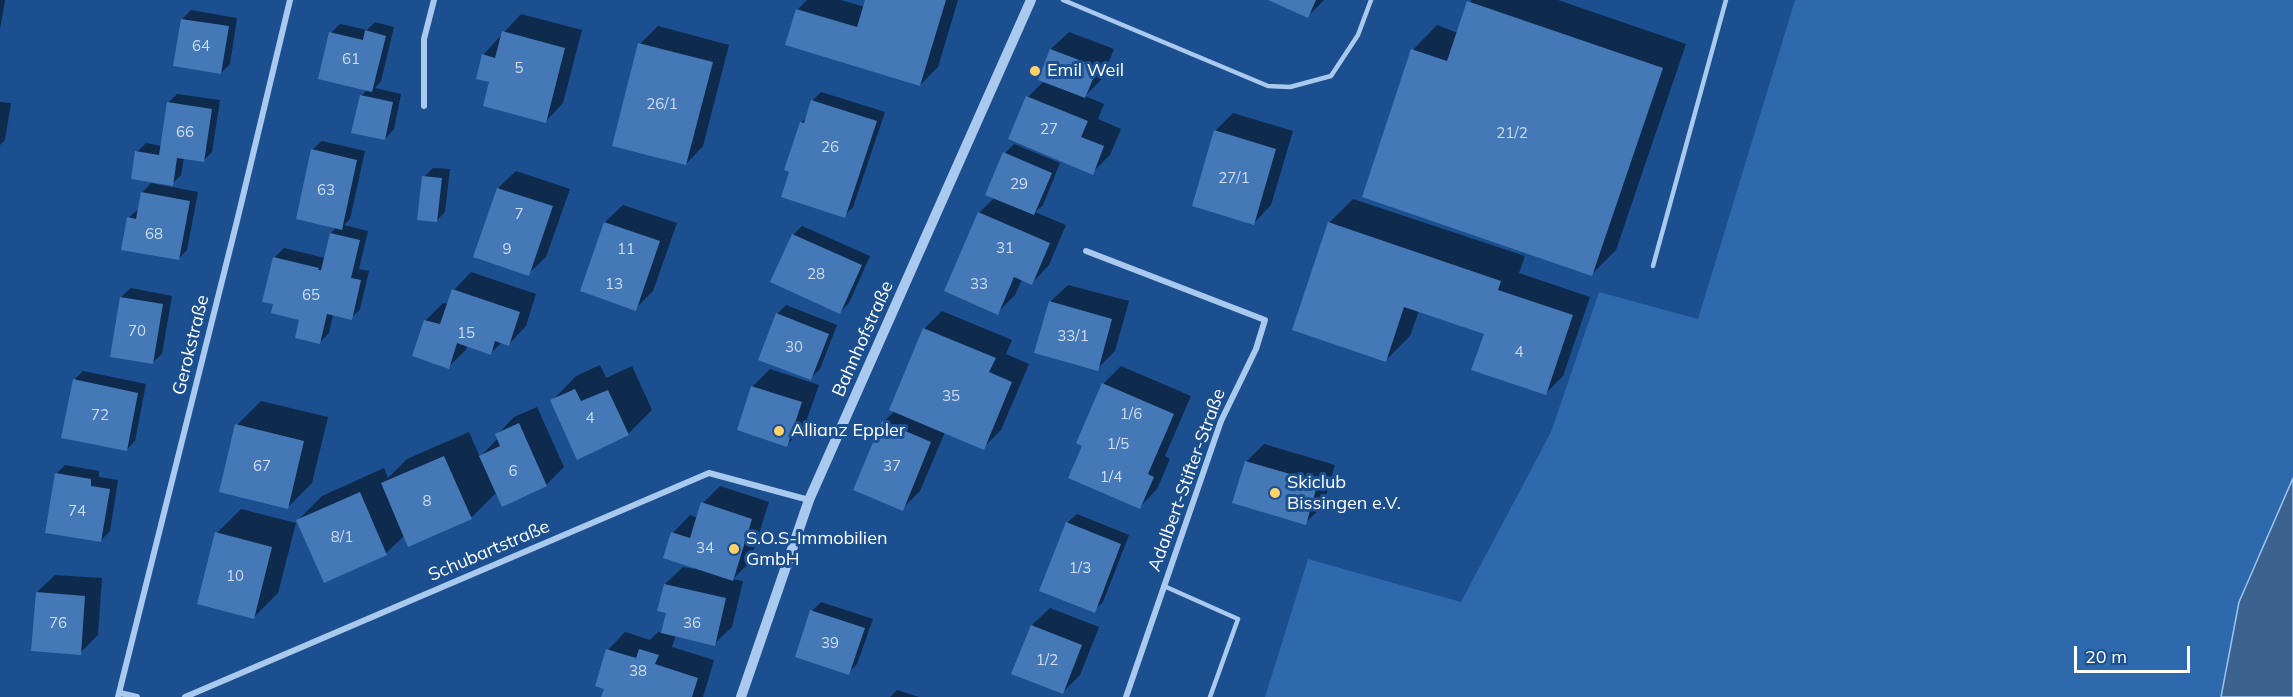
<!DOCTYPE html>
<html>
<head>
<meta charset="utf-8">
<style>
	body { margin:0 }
	#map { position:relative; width:2293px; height:697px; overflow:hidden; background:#1b4f8f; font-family:Mulish,sans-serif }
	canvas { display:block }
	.scale { position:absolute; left:2074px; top:646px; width:116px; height:27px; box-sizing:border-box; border:3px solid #fff; border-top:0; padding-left:8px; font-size:18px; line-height:21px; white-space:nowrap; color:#fff; -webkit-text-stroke:4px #1b4f8f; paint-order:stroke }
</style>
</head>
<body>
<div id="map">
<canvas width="2293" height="697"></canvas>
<div class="scale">20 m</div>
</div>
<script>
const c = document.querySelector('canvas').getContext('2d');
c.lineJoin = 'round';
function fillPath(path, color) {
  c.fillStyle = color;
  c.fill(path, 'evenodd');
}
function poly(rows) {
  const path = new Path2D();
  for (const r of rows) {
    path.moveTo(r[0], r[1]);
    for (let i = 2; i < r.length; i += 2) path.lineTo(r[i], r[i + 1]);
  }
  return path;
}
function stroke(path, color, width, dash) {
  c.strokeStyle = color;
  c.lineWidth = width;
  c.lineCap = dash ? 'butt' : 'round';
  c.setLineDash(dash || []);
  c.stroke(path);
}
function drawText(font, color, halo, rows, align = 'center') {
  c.font = font + ' Mulish,sans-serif';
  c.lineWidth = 6;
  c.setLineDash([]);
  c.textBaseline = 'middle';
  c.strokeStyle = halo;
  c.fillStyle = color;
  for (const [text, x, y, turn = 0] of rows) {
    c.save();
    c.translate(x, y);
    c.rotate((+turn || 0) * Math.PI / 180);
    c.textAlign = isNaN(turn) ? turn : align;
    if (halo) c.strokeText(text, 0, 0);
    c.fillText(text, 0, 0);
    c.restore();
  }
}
fillPath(poly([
	[1795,0,2293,0,2293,478,2239,602,2221,697,1265,697,1308,559,1461,602,1551,432,1599,292,1698,319]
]), '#2e69ad');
const water = poly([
	[2293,478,2293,697,2221,697,2239,602,2293,478]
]);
fillPath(water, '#3c6290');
stroke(water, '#9cc4f0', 1.5);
fillPath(poly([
	[0,0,5,0,0,29],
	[807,0,841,0,865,7,867,0,958,0,938,67,920,85,797,10],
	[1271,0,1324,0,1308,16],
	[1471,0,1558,0,1686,44,1616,250,1592,274,1413,50,1437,25,1458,33],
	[191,10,237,18,230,64,221,73,182,19],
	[521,14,582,30,563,103,546,121,490,81,483,55],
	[375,22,394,27,381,81,375,88,401,94,394,129,385,139,361,96,368,89,331,33,340,24,367,30],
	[658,26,729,45,703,146,686,164,640,44],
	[1069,32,1114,49,1102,79,1085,96,1104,104,1098,119,1121,129,1110,155,1092,173,1028,97,1044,81,1039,79,1051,49],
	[821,92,885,112,853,207,844,216,801,123,807,117,812,101],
	[177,94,220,100,212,152,203,161,184,158,181,175,172,184,137,152,146,143,162,146,168,103],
	[0,102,11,103,5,140,0,145],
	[1233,113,1293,131,1271,205,1254,223,1215,131],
	[322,141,365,151,350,219,344,225,368,231,359,269,369,271,360,309,351,318,333,314,329,333,320,342,301,318,275,303,275,257,284,248,325,258,331,233,337,227,312,150],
	[1014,144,1060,163,1043,205,1035,212,1066,225,1049,265,1032,283,1022,279,1015,295,997,313,979,213,995,197,1005,153],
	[433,168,450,169,445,212,436,221,424,177],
	[516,171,570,189,546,257,528,274,475,256,498,188],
	[151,183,198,192,187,250,178,259,128,218,139,209,142,193],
	[1353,199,1525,256,1519,273,1590,297,1563,376,1545,394,1485,333,1419,311,1410,336,1386,360,1329,223],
	[623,205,677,223,653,291,635,309,582,290,605,222],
	[802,226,870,256,849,303,840,312,793,235],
	[471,272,536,294,526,326,509,344,502,342,491,353,467,345,466,350,448,367,425,321,443,303,449,304,454,290],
	[1068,285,1129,301,1115,351,1097,369,1050,302],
	[131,288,172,296,162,354,152,363,121,297],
	[786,305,837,325,820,369,811,378,777,314],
	[942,311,1012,340,1006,354,1029,364,1001,430,983,448,945,432,920,491,902,509,883,422,895,411,924,329],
	[600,365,606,378,632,366,652,410,628,434,552,401,576,376],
	[1121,366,1191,396,1165,456,1170,459,1157,489,1140,507,1084,445,1103,384],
	[770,369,819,385,804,427,787,445,752,387],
	[83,371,146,384,135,441,126,450,74,380],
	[261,401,328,417,312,483,288,507,237,425],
	[537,407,564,467,546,485,497,492,472,517,409,545,405,535,386,553,298,520,322,496,384,468,388,478,407,459,469,432,480,457,498,438,497,435,514,417],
	[1264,444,1335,465,1323,506,1305,523,1246,462],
	[65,465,99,471,99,477,118,480,110,531,101,540,56,474],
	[720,486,769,502,750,562,733,579,743,581,732,627,714,644,676,635,672,647,714,660,703,697,603,697,606,688,608,650,625,632,650,640,658,632,662,633,668,612,665,584,683,567,694,569,694,567,673,533,690,515,698,518,703,503],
	[241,509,296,523,278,593,253,618,217,533],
	[1077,514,1129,535,1103,602,1094,611,1067,523],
	[55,575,102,578,98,635,80,653,37,592],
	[821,602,873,619,857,664,848,673,812,611],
	[1050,608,1099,627,1080,675,1062,693,1032,625],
	[897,690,919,697,890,697]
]), '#0007');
fillPath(poly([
	[865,0,946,0,920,86,785,45,796,9,857,27],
	[1268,0,1316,0,1308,18],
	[1467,1,1663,68,1592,276,1362,197,1411,49,1447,61],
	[181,19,229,26,221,74,173,66],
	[365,30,386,36,372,92,318,79,329,32,363,40],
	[502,31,565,48,546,123,483,106,489,82,476,79,482,54,495,58],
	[638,43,713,62,686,165,612,146],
	[1050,49,1098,67,1085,98,1038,80],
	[360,95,393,102,385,140,351,133],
	[1026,96,1088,121,1081,137,1104,146,1093,175,1008,139],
	[811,100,877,121,845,218,781,197,789,172,784,170,800,122,804,123],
	[167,102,212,109,204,162,177,158,173,186,131,179,135,151,159,155],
	[1214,130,1276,149,1254,225,1192,206],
	[311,149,357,160,342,230,296,219],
	[1003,152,1052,173,1034,215,985,195],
	[422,176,442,178,437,222,417,220],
	[497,188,553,206,529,276,473,257],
	[141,192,190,201,179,260,121,250,127,217,136,219],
	[978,212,1050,243,1032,285,1014,277,998,315,944,291],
	[604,222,660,241,636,311,580,291],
	[1328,222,1501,281,1498,290,1573,315,1546,395,1471,370,1484,334,1404,307,1386,362,1292,330],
	[330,233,360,240,351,278,361,280,352,320,327,314,320,344,295,338,299,320,271,313,273,304,262,302,273,257,319,268,318,270,321,270],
	[792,234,862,265,840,314,770,282],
	[452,289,520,312,509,346,495,341,491,355,457,343,449,369,412,356,424,320,440,324],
	[120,297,163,304,153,364,110,357],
	[1049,301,1112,319,1098,371,1034,353],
	[776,313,829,334,811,380,758,360],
	[923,328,996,358,989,372,1012,382,984,450,889,410],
	[73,379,138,393,127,451,61,438],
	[1102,383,1174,414,1148,474,1154,477,1140,509,1068,478,1082,446,1076,443],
	[751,386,802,402,787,447,737,430],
	[575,389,581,401,608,390,629,435,577,460,550,400],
	[882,421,931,442,903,511,853,490],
	[519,423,547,486,502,507,479,456,500,446,495,434],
	[235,424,304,441,288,509,219,492],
	[444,456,472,519,408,547,381,483],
	[1245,461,1318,482,1306,525,1232,503],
	[55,473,91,479,91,486,110,489,101,542,45,533],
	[360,492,387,555,324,583,296,520],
	[701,502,752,519,733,581,663,558,671,532,690,538],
	[1066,522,1121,544,1095,613,1039,591],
	[215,532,272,547,254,619,197,604],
	[664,584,726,598,715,646,661,633,666,613,657,611],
	[36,592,85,596,81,655,31,651],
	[810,610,865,628,849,675,795,657],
	[1031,625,1082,645,1063,694,1011,674],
	[606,649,636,658,639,649,659,655,655,664,698,678,692,697,601,697,604,689,595,686]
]), '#4478b7');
stroke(poly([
	[1063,0,1268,86,1290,87,1331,76,1358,35,1371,0],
	[1653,266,1726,0],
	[1164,586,1238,619,1210,697]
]), '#a9c9ee', 4.5);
stroke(poly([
	[424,106,424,39,434,0],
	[1086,251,1265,320,1256,349,1221,421,1126,697],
	[120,693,137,697],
	[118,697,237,221,290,0],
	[185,697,709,473,809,500]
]), '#a9c9ee', 6);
stroke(poly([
	[741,697,809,500,1031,0]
]), '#a9c9ee', 10);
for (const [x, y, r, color] of [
	[1035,71,6,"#ffd166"],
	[779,431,6,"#ffd166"],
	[1275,493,6,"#ffd166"],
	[734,549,6,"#ffd166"]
]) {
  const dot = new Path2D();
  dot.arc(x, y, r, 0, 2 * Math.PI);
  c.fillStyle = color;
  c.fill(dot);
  stroke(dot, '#1b4f8f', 2);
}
drawText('15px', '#d0dded', null, [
	["64",201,46],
	["61",351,59],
	["5",519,68],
	["26/1",662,104],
	["27",1049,129],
	["66",185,132],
	["21/2",1512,133],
	["26",830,147],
	["27/1",1234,178],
	["29",1019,184],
	["63",326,190],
	["7",519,214],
	["68",154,234],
	["31",1005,248],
	["9",507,249],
	["11",626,249],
	["28",816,274],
	["13",614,284],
	["33",979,284],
	["65",311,295],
	["70",137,331],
	["15",466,333],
	["33/1",1073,336],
	["30",794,347],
	["4",1519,352],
	["35",951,396],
	["1/6",1131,414],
	["72",100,415],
	["4",590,418],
	["1/5",1118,444],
	["67",262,466],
	["37",892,466],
	["6",513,471],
	["1/4",1111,477],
	["8",427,501],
	["74",77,511],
	["8/1",342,537],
	["34",705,548],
	["1/3",1080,568],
	["10",235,576],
	["76",58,623],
	["36",692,623],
	["39",830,643],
	["1/2",1047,660],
	["38",638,671]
]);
drawText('18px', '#fff', '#1b4f8f', [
	["Emil Weil",1047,71],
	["Allianz Eppler",791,431],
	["Skiclub",1287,483],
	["Bissingen e.V.",1287,504],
	["S.O.S-Immobilien",746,539],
	["GmbH",746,560]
], 'left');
drawText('18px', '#fff', '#1b4f8f', [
	["Bahnhofstraße",863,339,-66],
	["Gerokstraße",191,345,-76],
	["Adalbert-Stifter-Straße",1187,480,-70],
	["Schubartstraße",489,551,-23]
]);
</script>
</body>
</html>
